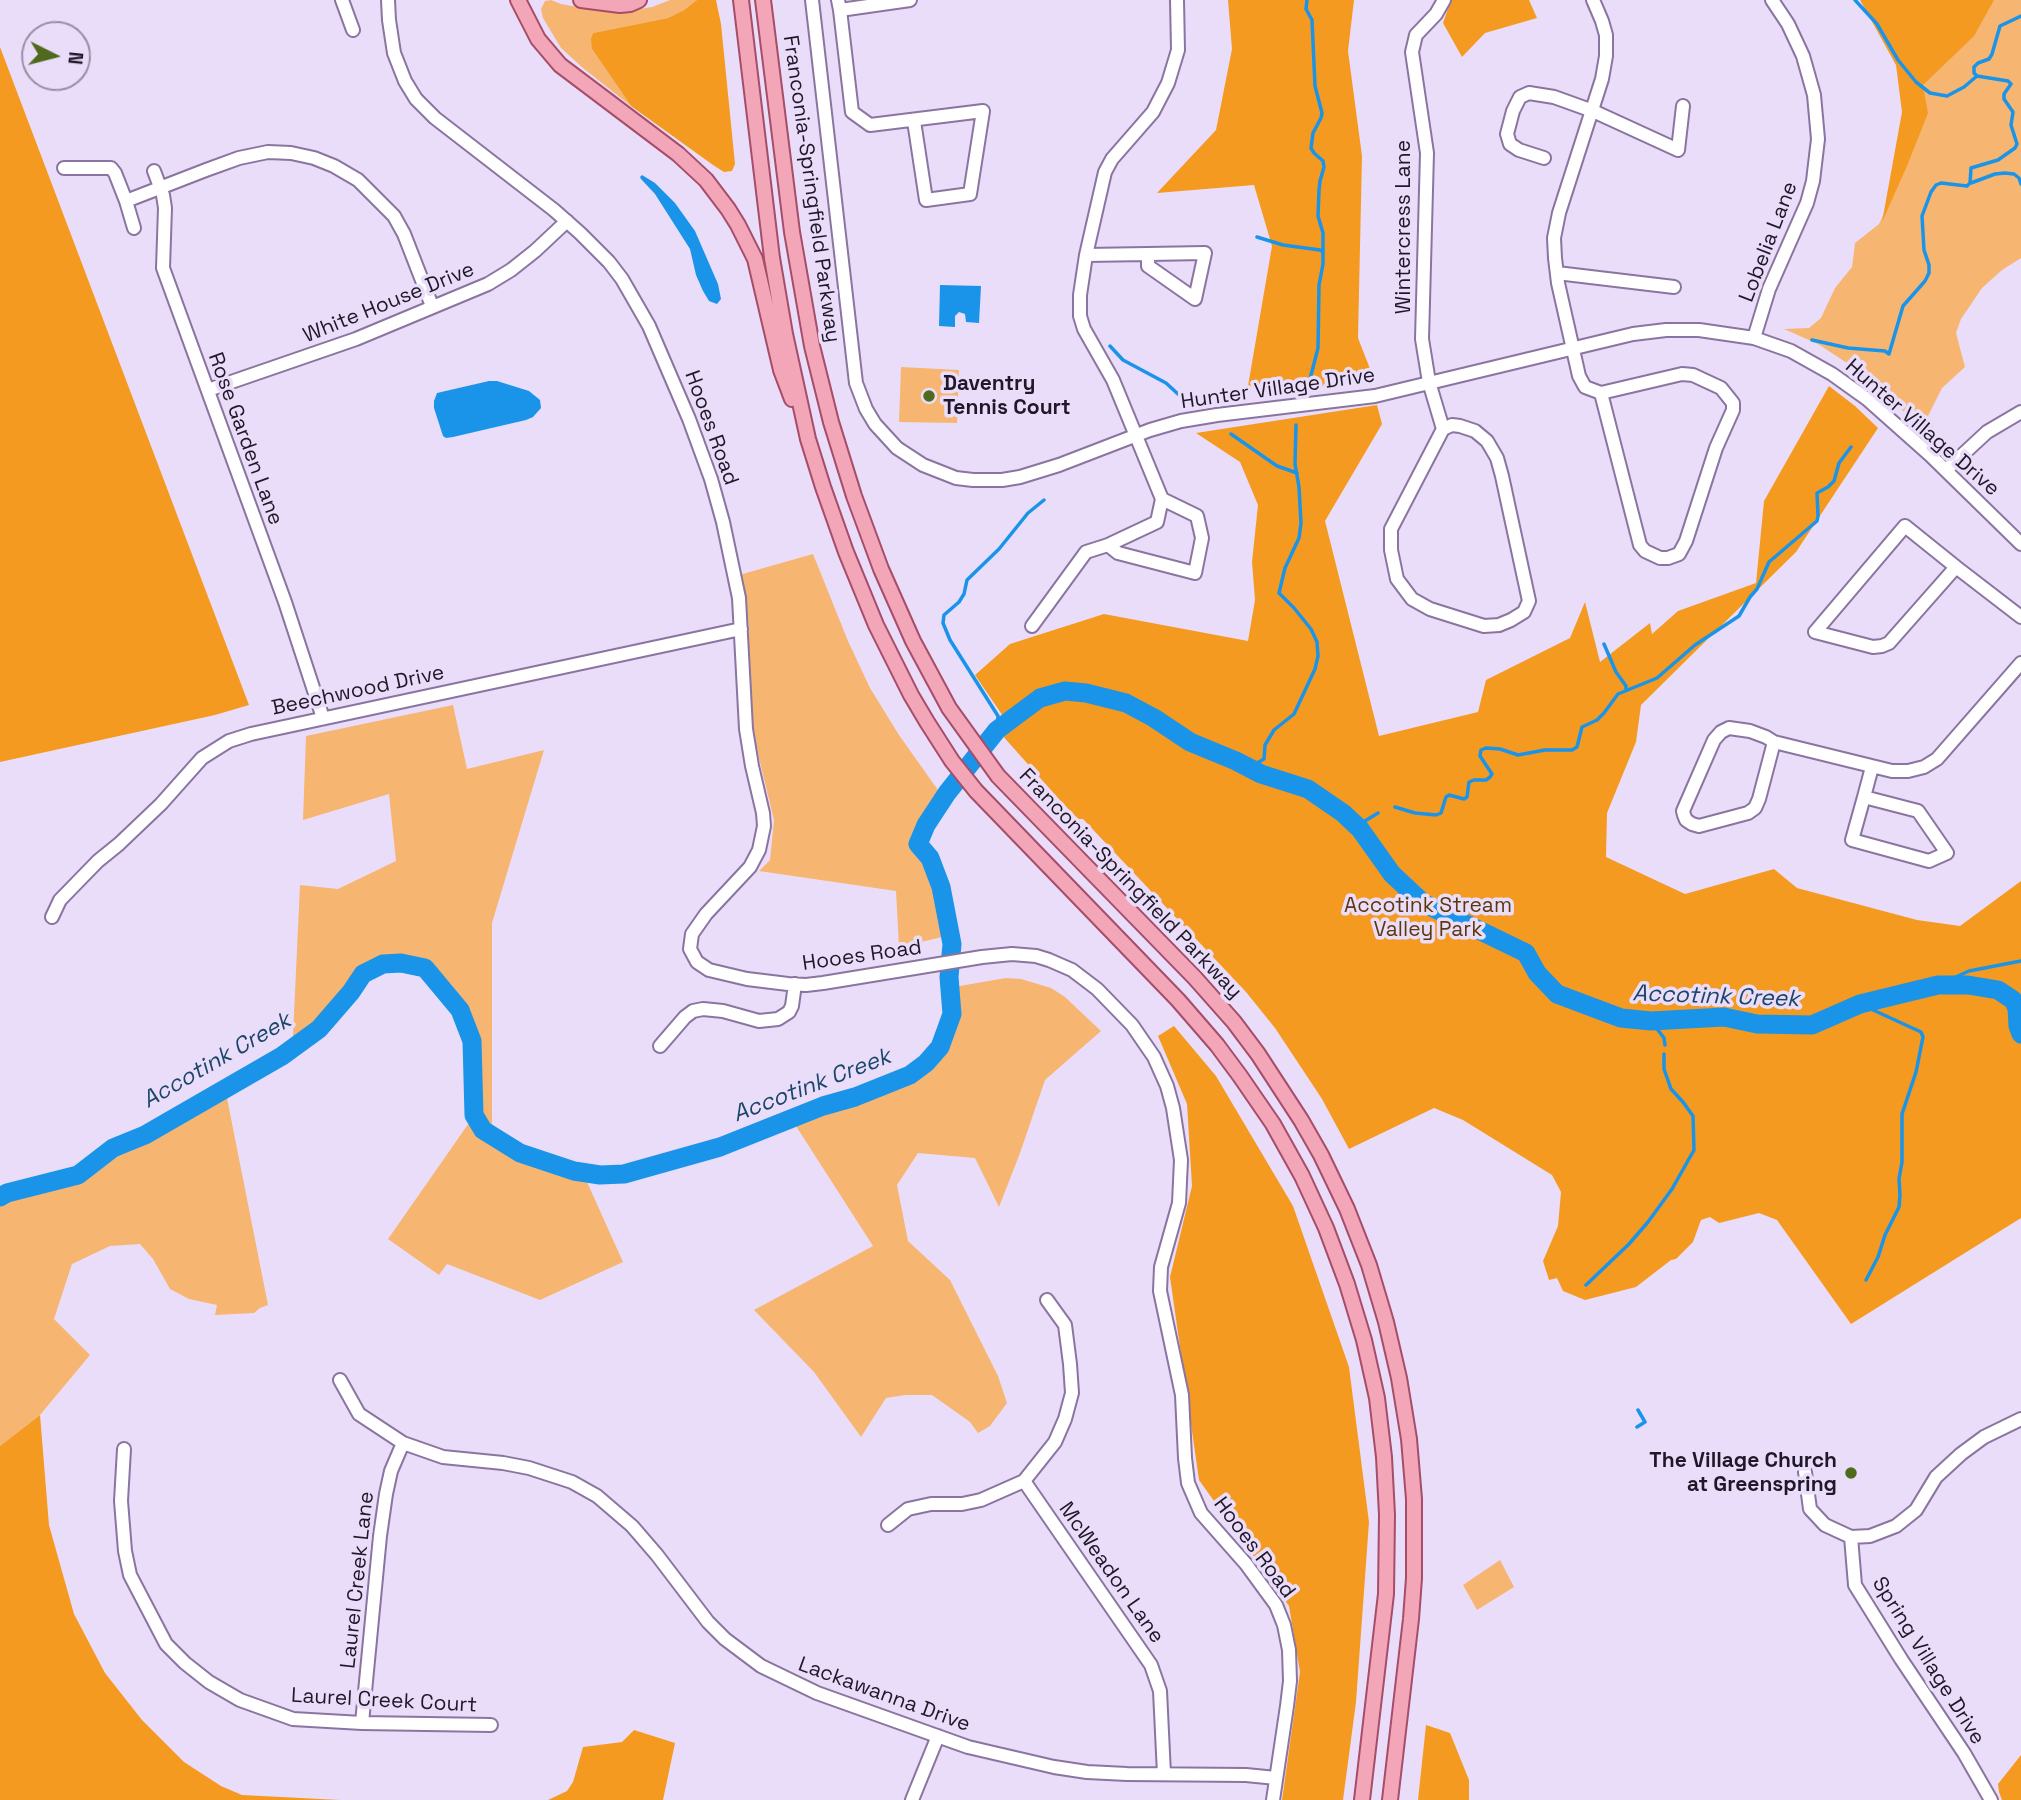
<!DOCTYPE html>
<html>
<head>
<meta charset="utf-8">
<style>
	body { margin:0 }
	#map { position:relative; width:2021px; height:1800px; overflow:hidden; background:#eaddfa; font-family:"Space Grotesk",sans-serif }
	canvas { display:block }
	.north { position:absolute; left:21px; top:21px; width:70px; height:70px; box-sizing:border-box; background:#eaddfa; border:2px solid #998ea6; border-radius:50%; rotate:96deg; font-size:19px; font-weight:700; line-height:28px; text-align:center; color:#201829 }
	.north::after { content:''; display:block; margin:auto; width:24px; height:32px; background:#506a1d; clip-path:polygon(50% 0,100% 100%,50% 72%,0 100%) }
</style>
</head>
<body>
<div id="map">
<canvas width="2021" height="1800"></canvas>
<div class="north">N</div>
</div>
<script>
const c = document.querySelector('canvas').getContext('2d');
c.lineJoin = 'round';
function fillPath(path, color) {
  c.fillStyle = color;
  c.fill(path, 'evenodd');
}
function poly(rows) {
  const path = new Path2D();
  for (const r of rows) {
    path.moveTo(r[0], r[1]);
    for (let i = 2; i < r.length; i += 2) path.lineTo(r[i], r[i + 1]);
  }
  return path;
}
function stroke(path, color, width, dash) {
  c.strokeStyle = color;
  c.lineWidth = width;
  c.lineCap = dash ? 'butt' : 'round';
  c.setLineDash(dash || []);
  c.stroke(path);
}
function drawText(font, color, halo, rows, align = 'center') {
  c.font = font + ' "Space Grotesk",sans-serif';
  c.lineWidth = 7;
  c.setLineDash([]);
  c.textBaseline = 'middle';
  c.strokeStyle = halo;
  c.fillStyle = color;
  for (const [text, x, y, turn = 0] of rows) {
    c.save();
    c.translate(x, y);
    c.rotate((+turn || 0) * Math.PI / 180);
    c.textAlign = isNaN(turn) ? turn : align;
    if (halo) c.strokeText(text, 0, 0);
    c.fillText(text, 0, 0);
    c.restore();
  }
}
fillPath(poly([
	[551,0,561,4,594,10,621,12,652,7,670,0,697,0,684,10,668,18,593,33,592,49,631,106,583,68,561,48,543,18,541,9,545,1],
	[1993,0,2021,0,2021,258,2002,270,1982,288,1961,319,1956,333,1965,367,1942,388,1928,416,1941,444,1850,365,1818,344,1784,329,1809,328,1821,318,1835,288,1852,267,1855,243,1879,224,1902,175,1922,86],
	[901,367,959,370,957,423,899,422],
	[813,554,848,641,870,688,899,735,945,800,919,826,945,872,951,906,951,935,899,947,896,891,759,871,770,860,774,820,751,725,748,617,739,575],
	[453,705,467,769,544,750,492,923,492,1146,587,1182,623,1262,540,1300,447,1264,439,1275,388,1239,471,1120,468,1026,416,968,375,969,316,1043,292,1056,300,885,338,889,396,861,389,794,303,820,306,736],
	[1006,978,1021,979,1051,988,1065,997,1101,1031,1045,1080,1020,1153,999,1207,975,1158,918,1153,897,1185,908,1241,950,1280,998,1376,1007,1403,990,1426,978,1433,970,1422,932,1395,905,1395,886,1398,861,1437,814,1372,754,1310,873,1246,794,1123,877,1096,918,1076,946,1050,948,988],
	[226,1093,268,1305,260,1308,254,1313,215,1315,217,1305,189,1299,170,1289,153,1259,140,1244,110,1246,72,1264,54,1319,90,1355,40,1415,0,1446,0,1197,7,1193,78,1175,106,1165,124,1151,142,1144],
	[1500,1560,1514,1587,1477,1610,1463,1585]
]), '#f6b672');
fillPath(poly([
	[697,0,716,0,721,24,735,164,732,171,724,172,713,165,631,106,592,49,591,39,593,33,668,18,684,10],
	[1228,0,1354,0,1348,51,1362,156,1358,338,1374,379,1352,384,1313,387,1248,386,1272,246,1254,185,1157,193,1216,130,1232,49],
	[1451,0,1529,0,1537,18,1485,33,1462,57,1443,23],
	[1860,0,1994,0,1974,36,1923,85,1928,113,1907,166,1882,222,1902,112,1896,65],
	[0,47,249,705,215,715,0,762],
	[1829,386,1855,406,1878,428,1796,552,1641,705,1636,742,1607,813,1606,857,1685,894,1774,869,1797,888,1917,920,1960,926,2021,881,2021,1218,1851,1324,1777,1220,1759,1213,1719,1223,1710,1217,1701,1220,1693,1242,1676,1259,1671,1260,1636,1287,1585,1300,1563,1291,1557,1278,1549,1280,1543,1261,1558,1226,1561,1192,1552,1175,1463,1120,1434,1108,1349,1149,1322,1099,1275,1028,1246,992,1083,819,1078,819,1058,798,1001,734,1009,725,975,675,1010,644,1104,614,1248,641,1255,600,1252,562,1258,505,1240,462,1196,433,1377,405,1382,424,1325,521,1379,736,1478,712,1486,680,1570,638,1585,602,1600,662,1650,623,1652,634,1678,611,1756,583,1764,501],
	[1174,1026,1216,1076,1293,1206,1349,1367,1369,1522,1356,1702,1343,1800,1282,1800,1300,1672,1289,1606,1199,1480,1170,1277,1192,1186,1187,1104,1158,1036],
	[40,1415,49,1525,74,1614,105,1673,142,1720,184,1762,221,1786,242,1795,340,1800,0,1800,0,1446],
	[1426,1725,1450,1733,1469,1780,1469,1800,1418,1800],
	[634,1730,675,1743,663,1800,548,1800,567,1791,573,1782,583,1747,622,1742],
	[2021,1755,2021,1800,2002,1800,1999,1792,1998,1784]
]), '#f59a21');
fillPath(poly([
	[642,175,655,183,675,203,695,231,718,284,721,299,717,304,709,301,703,291,696,275,690,249,655,194,641,179,640,177],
	[940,285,981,286,979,323,966,322,965,314,959,312,955,316,955,327,939,326],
	[489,381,497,381,529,391,540,400,541,408,533,417,526,420,453,437,446,438,443,436,434,408,434,401,437,393]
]), '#1a94e9');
stroke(poly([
	[1307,0,1306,9,1312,20,1315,86,1322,113,1321,118,1313,133,1311,148,1314,153,1323,161,1324,167,1320,181,1319,190,1318,216,1323,233,1323,264,1319,285,1318,348,1310,379],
	[1855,0,1877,24,1898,60,1916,82,1930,93,1947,96,1964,87,1977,76],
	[1971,183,1995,174,2005,173,2014,174,2019,178,2021,184],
	[1257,237,1283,245,1320,250,1323,252],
	[1812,340,1848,348,1885,351,1889,354,1903,306,1925,281,1929,273,1929,265,1924,250,1922,216,1931,192,1936,185,1941,183,1967,186,1970,183,1971,168,1998,160,2015,148,2017,144,2011,125,2013,112,2004,99,2004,94,2011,84,2008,81,1977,76,1974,73,1974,67,1978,63,1989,59,1992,54,2000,26,2021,16],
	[1110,346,1123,360,1166,383,1178,394],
	[1231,434,1277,466,1297,473],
	[1604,644,1616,672,1626,686,1626,689],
	[997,730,998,716,950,640,943,623,944,615,959,602,964,594,967,580,999,549,1028,513,1044,500],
	[1248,768,1264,759,1265,745,1274,730,1294,714,1315,669,1318,656,1317,642,1311,629,1294,608,1279,593,1285,568,1299,538,1301,523,1299,487,1295,464,1296,425],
	[1395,807,1415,813,1436,815,1441,813,1446,797,1449,795,1464,799,1467,797,1469,782,1474,780,1486,780,1490,777,1492,774,1480,756,1481,750,1486,748,1500,749,1518,755,1545,750,1572,750,1577,747,1582,727,1597,720,1604,713,1618,694,1657,678,1695,645,1739,616,1750,597,1757,589,1769,562,1817,521,1818,516,1817,493,1828,487,1834,481,1839,463,1851,447],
	[1354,823,1365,821,1378,813],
	[1938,985,1969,971,2021,961],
	[1860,1004,1921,1032,1923,1037,1916,1072,1902,1114,1902,1162,1899,1179,1900,1195,1899,1207,1885,1235,1878,1257,1866,1280],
	[1651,1021,1664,1038,1665,1045],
	[1586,1285,1629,1244,1648,1222,1672,1189,1694,1150,1693,1116,1683,1102,1671,1089,1664,1069,1664,1054],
	[1637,1427,1645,1422,1638,1410]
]), '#1a94e9', 3.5);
stroke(poly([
	[0,1197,7,1193,78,1175,113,1148,145,1135,282,1056,319,1029,351,992,363,974,383,964,401,963,425,968,460,1010,472,1041,474,1115,483,1130,520,1153,574,1171,600,1175,624,1174,720,1147,823,1106,855,1097,910,1075,926,1063,940,1047,952,1014,949,977,952,944,941,887,930,858,918,844,926,825,947,793,997,730,1040,698,1065,691,1086,693,1126,703,1154,718,1190,742,1236,761,1261,774,1308,789,1343,813,1360,829,1392,874,1423,903,1526,953,1537,973,1557,994,1621,1018,1651,1021,1724,1017,1757,1024,1812,1025,1860,1004,1938,985,1968,985,1998,990,2013,1000,2017,1008,2018,1026,2021,1034]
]), '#1a94e9', 19);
const minor = poly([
	[342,0,353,30],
	[388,0,389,20,394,53,405,81,416,99,435,118,554,210,580,233,609,262,622,279,649,326,689,419,711,479,723,522,739,598,746,729,752,766,763,813,764,826,759,850,750,867,706,914,692,934,690,949,697,962,709,970,747,979,788,984,806,985,823,983,982,957,1012,954,1036,956,1049,960,1072,970,1097,989,1132,1025,1154,1057,1167,1086,1173,1108,1181,1160,1179,1203,1161,1267,1160,1291,1182,1395,1185,1458,1188,1483,1201,1513,1246,1564,1276,1605,1284,1625,1289,1650,1290,1681,1287,1706,1273,1800],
	[812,0,856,383,866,409,875,424,897,448,923,465,956,478,973,480,1002,480,1020,477,1059,465,1150,430,1181,421,1217,415,1375,396,1633,334,1666,330,1699,330,1754,338,1791,351,1832,374,1867,399,1930,455,2021,544],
	[838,0,840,10,910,0],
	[1593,0,1602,21,1606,35,1606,56,1602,79,1559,213,1554,238,1555,258,1558,283,1579,376,1585,387,1601,393],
	[840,10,852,112,870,125,983,111,970,194,926,200,914,121],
	[1544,158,1519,150,1510,144,1507,134,1513,111,1520,97,1529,93,1554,97,1593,111,1678,150,1683,106],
	[64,168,111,168,115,173,126,201],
	[154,171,163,195,165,208,163,268,285,602,323,718],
	[134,228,126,201,206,170,239,158,268,152,291,153,314,158,334,166,358,180,394,216,404,234,432,306],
	[1086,255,1148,254,1205,253,1195,299,1148,266,1148,254],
	[1557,273,1674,287],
	[1754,338,1769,289,1807,203,1813,181,1818,139,1814,95,1803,56,1788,24,1772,0],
	[1682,374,1693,375,1721,388,1733,403,1733,410,1716,448,1686,541,1679,554,1668,558,1660,558,1645,551,1640,545,1601,393,1682,374],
	[208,390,356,339,488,284,511,270,535,251,567,221],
	[1452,425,1460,426,1475,431,1487,441,1497,458,1502,476,1529,601,1524,612,1511,620,1499,625,1484,626,1430,609,1412,599,1397,579,1391,550,1391,529,1443,429,1452,425],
	[1443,429,1429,382,1422,339,1427,153,1412,52,1416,35,1436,14,1444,0],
	[1946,470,1987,432,2021,412],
	[1905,526,1956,567,1889,643,1882,646,1873,647,1815,632,1905,526],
	[1108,545,1118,553,1195,573,1202,538,1197,516,1162,499,1113,380,1084,329,1080,316,1080,295,1086,255,1105,172,1112,159,1153,112,1168,83,1178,50,1177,0],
	[1956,567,2021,617],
	[1032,626,1086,552,1108,545,1157,522,1162,499],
	[1729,728,1750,731,1766,737,1774,742,1759,799,1755,808,1748,813,1699,826,1692,824,1686,820,1684,815,1683,811,1686,804,1714,740,1721,732,1729,728],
	[1774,742,1892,771,1908,771,1924,767,1937,759,2021,663],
	[1864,797,1918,811,1947,853,1929,861,1852,840,1864,797],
	[1864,797,1872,767],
	[52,917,60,900,98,861,119,844,161,804,202,758,229,741,251,734,741,629],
	[660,1046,685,1017,693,1011,703,1009,723,1011,759,1021,778,1019,789,1012,792,1006,795,984],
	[340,1380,359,1414,403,1443,443,1457,503,1463,529,1468,572,1482,597,1496,632,1526,657,1555,708,1622,725,1639,761,1666,817,1693,968,1747,1054,1767,1087,1772,1127,1774,1246,1775,1276,1778],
	[124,1449,121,1501,125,1551,130,1575,166,1644,185,1663,209,1682,240,1700,293,1719,362,1723,491,1725],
	[1805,1472,1810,1509,1825,1525,1851,1537,1870,1536,1896,1526,1916,1510,1936,1477,1961,1454,1984,1437,2021,1419],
	[1024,1481,1151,1665,1160,1691,1164,1774],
	[888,1525,908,1509,931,1504,962,1504,981,1500,1024,1481,1055,1442,1065,1419,1072,1393,1070,1364,1065,1325,1047,1300],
	[1851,1537,1855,1585,1901,1659,1964,1753,1991,1800],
	[362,1723,380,1536,386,1494,391,1471,403,1443],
	[912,1800,938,1736]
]);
const major = poly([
	[518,0,538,39,560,65,678,154,706,180,728,209,738,225,755,259,781,370,792,399],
	[581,0,620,5,630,4,639,0],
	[741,0,772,258,785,334,808,439,823,487,846,552,876,625,911,695,927,722,952,761,976,791,1178,1000,1217,1045,1240,1076,1273,1124,1302,1176,1326,1228,1347,1284,1364,1340,1377,1398,1384,1457,1387,1515,1386,1594,1362,1800],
	[763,0,792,232,812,346,831,422,854,496,881,569,913,641,949,708,998,776,1195,978,1234,1022,1258,1054,1301,1120,1321,1155,1347,1209,1369,1265,1386,1322,1399,1378,1409,1439,1414,1499,1414,1578,1411,1619,1390,1800]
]);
stroke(minor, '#8a75a0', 16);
stroke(major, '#a54d69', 18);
stroke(minor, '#fff', 12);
stroke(major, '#f4a6b9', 14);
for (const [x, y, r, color] of [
	[929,396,7,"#506a1d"],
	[1851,1473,7,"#506a1d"]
]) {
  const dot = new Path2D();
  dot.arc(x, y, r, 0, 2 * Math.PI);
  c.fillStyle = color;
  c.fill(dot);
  stroke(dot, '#eaddfa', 2.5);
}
drawText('21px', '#201829', '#eaddfa', [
	["Franconia-Springfield Parkway",811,189,82],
	["Wintercress Lane",1404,227,-90],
	["Lobelia Lane",1769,242,-69],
	["White House Drive",389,303,-22],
	["Hunter Village Drive",1278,389,-8],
	["Hooes Road",711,428,70],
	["Hunter Village Drive",1922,428,41],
	["Rose Garden Lane",245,439,70],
	["Beechwood Drive",358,691,-12],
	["Franconia-Springfield Parkway",1130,884,46],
	["Hooes Road",862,956,-8],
	["Hooes Road",1254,1548,53],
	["McWeadon Lane",1111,1573,55],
	["Laurel Creek Lane",358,1580,-84],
	["Spring Village Drive",1928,1661,58],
	["Lackawanna Drive",884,1695,20],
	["Laurel Creek Court",384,1701,3]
]);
drawText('bold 21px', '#201829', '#eaddfa', [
	["Daventry",943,384],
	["Tennis Court",943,408],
	["The Village Church",1837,1461,"right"],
	["at Greenspring",1837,1485,"right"]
], 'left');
drawText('21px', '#5c380b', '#eaddfa', [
	["Accotink Stream",1428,906],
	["Valley Park",1428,930]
]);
drawText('italic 23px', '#1c4669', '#eaddfa', [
	["Accotink Creek",1716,997,2],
	["Accotink Creek",217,1061,-30],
	["Accotink Creek",812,1086,-21]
]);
</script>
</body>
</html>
